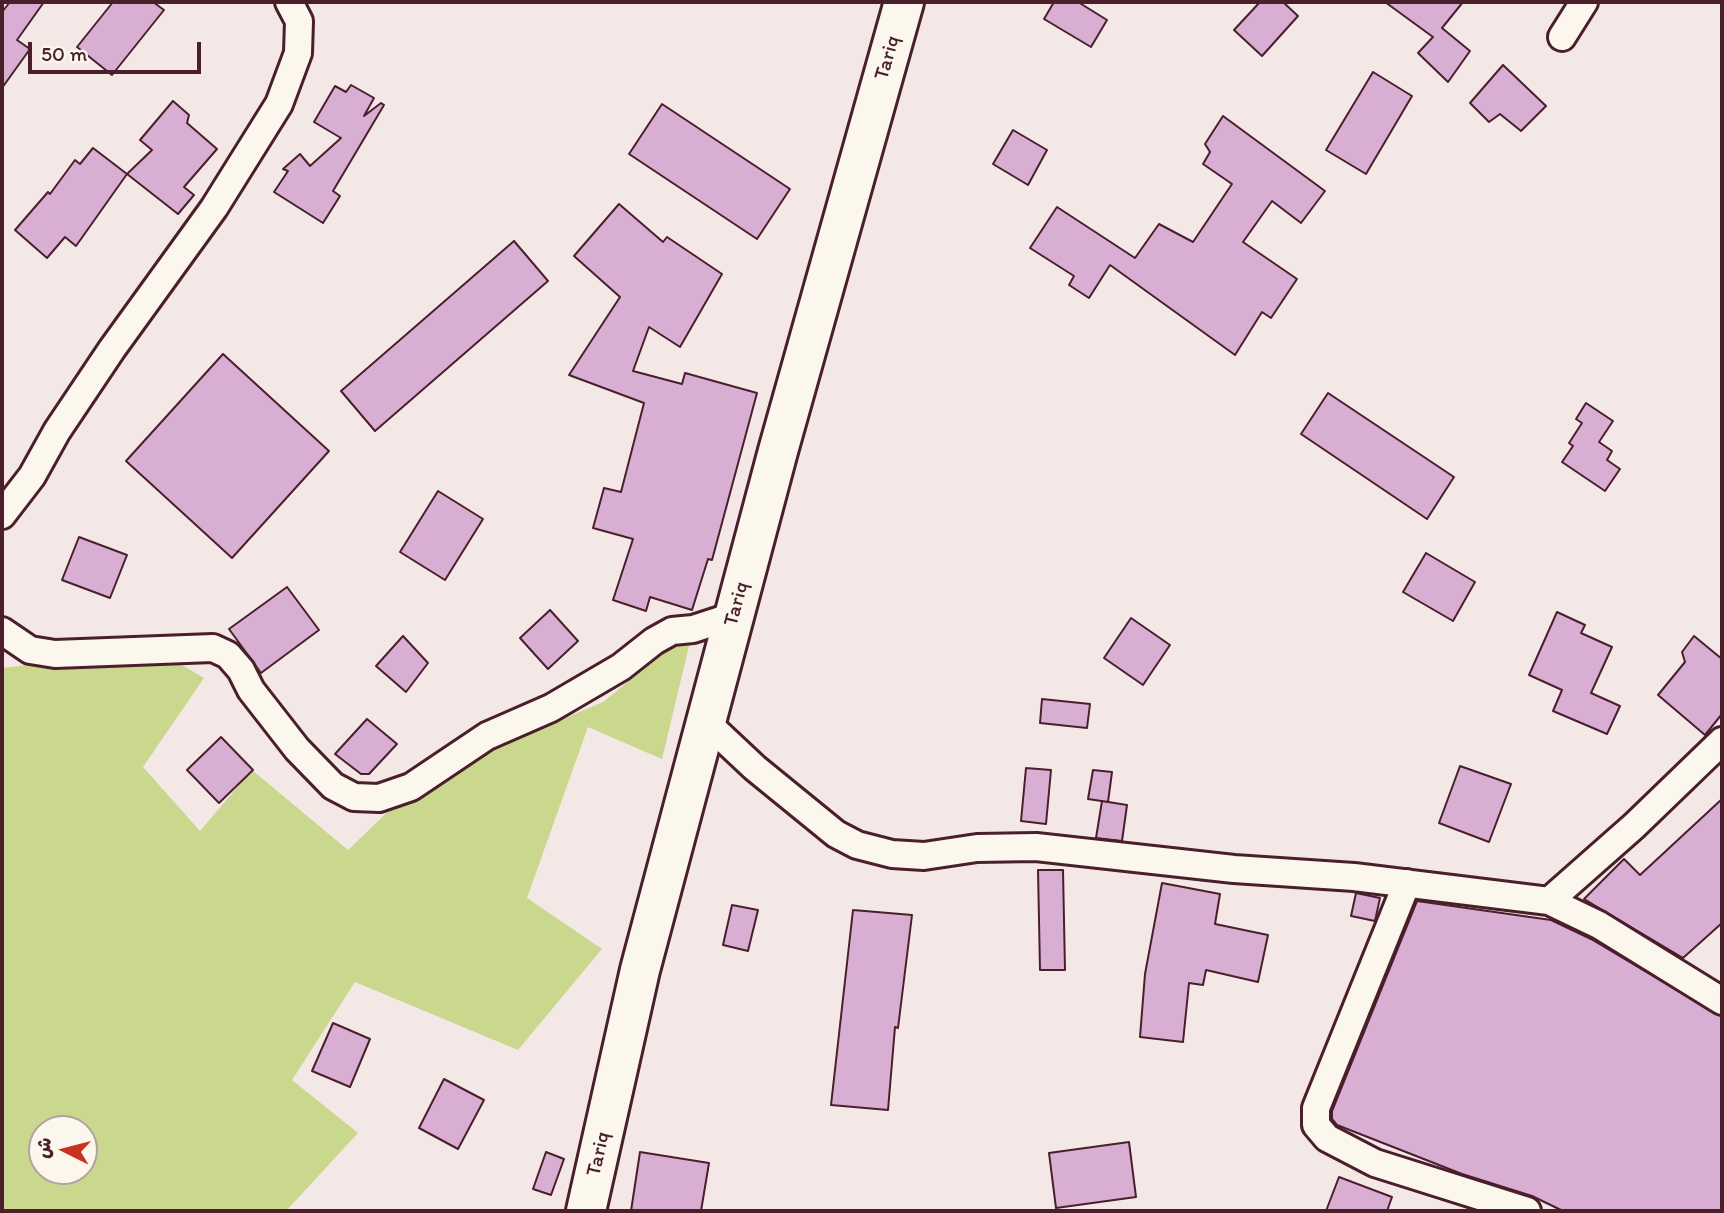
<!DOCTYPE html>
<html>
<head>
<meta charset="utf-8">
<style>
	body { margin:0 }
	#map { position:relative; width:1724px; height:1213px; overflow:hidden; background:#f4e8e7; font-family:Itim,"Playpen Sans Arabic",sans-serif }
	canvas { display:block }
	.frame { position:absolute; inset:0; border:4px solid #4a1f2b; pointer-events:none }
	.north { position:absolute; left:28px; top:1115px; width:70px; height:70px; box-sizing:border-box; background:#fbf7ec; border:2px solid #b4a19f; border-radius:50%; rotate:276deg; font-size:19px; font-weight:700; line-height:28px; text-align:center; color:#4a1f2b }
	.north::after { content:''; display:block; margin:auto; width:24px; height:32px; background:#c8321e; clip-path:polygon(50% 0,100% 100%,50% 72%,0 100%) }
	.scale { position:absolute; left:28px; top:42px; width:173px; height:32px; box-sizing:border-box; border:4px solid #4a1f2b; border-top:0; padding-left:9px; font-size:21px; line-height:24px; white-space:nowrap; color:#4a1f2b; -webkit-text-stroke:5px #fbf7ec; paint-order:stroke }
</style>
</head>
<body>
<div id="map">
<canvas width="1724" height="1213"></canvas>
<div class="frame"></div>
<div class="north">ش</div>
<div class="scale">50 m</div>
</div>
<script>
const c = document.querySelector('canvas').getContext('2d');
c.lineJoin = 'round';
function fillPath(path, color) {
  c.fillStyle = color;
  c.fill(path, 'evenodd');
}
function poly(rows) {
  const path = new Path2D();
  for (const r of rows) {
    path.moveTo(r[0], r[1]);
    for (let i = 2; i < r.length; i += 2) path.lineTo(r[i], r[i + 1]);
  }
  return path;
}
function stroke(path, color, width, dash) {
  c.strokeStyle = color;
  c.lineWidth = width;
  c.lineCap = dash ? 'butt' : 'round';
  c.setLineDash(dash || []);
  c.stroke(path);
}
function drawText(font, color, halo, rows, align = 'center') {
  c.font = font + ' Itim,sans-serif';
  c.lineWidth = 5;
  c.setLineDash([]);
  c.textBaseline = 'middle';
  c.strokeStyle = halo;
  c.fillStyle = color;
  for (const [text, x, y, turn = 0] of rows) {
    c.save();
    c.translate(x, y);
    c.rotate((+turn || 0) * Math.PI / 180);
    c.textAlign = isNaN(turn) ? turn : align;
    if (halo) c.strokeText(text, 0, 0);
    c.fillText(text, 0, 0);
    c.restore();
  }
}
fillPath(poly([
	[693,629,662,759,588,727,527,898,602,949,518,1050,355,982,292,1080,358,1133,286,1211,2,1211,2,668,156,650,204,678,143,767,200,831,252,770,348,850,424,777,603,702],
	[42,1129,84,1129,84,1171,42,1171]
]), '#c9d88c');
const building = poly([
	[10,2,44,2,17,40,30,49,2,88,2,12,10,2],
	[113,2,153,2,164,10,112,75,77,47,113,2],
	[1054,2,1078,2,1107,20,1091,47,1044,19,1054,2],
	[1260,2,1283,2,1298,16,1262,56,1234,30,1260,2],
	[1385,2,1463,2,1442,28,1470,51,1448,82,1418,53,1433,37,1385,2],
	[1503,65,1546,106,1521,131,1500,114,1489,122,1470,103,1503,65],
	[1373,72,1412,96,1366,174,1326,150,1373,72],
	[351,85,374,98,364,116,381,103,384,105,333,191,340,196,323,223,274,192,288,171,283,169,300,154,310,166,341,138,314,122,335,86,346,92,351,85],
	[173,101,189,115,187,123,217,149,184,187,194,195,178,214,127,174,152,150,140,140,173,101],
	[662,104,790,189,757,239,629,154,662,104],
	[1223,116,1325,191,1301,223,1272,201,1243,242,1297,279,1271,318,1262,312,1235,355,1110,265,1089,298,1069,285,1074,276,1030,248,1057,207,1135,258,1159,224,1193,242,1232,184,1203,164,1210,152,1205,144,1223,116],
	[1013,130,1047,150,1028,185,993,164,1013,130],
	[93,148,127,174,76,246,65,237,47,258,15,230,48,192,50,194,75,160,80,164,93,148],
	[619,204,663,242,667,237,722,274,680,347,649,327,633,371,682,384,685,373,757,393,712,560,708,559,692,610,650,597,646,611,613,600,633,539,593,528,604,488,621,492,644,403,569,375,620,297,574,256,619,204],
	[514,241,548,281,375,431,341,391,514,241],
	[223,354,329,451,232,558,126,461,223,354],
	[1328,393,1454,477,1427,519,1301,434,1328,393],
	[1586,403,1613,421,1599,442,1612,451,1607,460,1620,469,1605,491,1562,462,1573,446,1569,443,1582,423,1576,419,1586,403],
	[438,491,483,519,445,580,400,552,438,491],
	[79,537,127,555,110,598,62,580,79,537],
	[1426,553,1475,582,1453,621,1403,592,1426,553],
	[287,587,319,630,261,673,229,629,287,587],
	[550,610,578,641,548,669,520,638,550,610],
	[1557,612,1585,625,1581,633,1612,647,1591,693,1620,706,1607,734,1553,711,1562,690,1529,675,1557,612],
	[1131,618,1170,645,1143,685,1104,658,1131,618],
	[403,636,428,663,406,692,376,666,403,636],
	[1694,636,1722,659,1722,714,1705,735,1658,695,1685,662,1682,652,1694,636],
	[1042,699,1090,704,1087,728,1040,723,1042,699],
	[367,719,397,744,369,774,361,774,335,754,367,719],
	[221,737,253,770,219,803,187,770,221,737],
	[1460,766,1511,784,1489,842,1439,823,1460,766],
	[1026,768,1051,770,1046,824,1021,821,1026,768],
	[1093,770,1112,772,1108,802,1088,799,1093,770],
	[1722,799,1722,923,1683,958,1584,899,1624,859,1640,875,1722,799],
	[1102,801,1127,805,1122,841,1096,838,1102,801],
	[1038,870,1063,870,1065,970,1040,970,1038,870],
	[1162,883,1220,894,1215,924,1268,935,1258,982,1206,970,1203,985,1189,983,1183,1042,1140,1037,1145,974,1162,883],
	[1356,893,1380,898,1375,921,1351,916,1356,893],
	[1417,901,1551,920,1591,939,1722,1017,1722,1211,1563,1211,1532,1196,1462,1174,1337,1125,1332,1119,1332,1111,1417,901],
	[732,905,758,910,748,951,723,945,732,905],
	[853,910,912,915,898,1028,895,1027,888,1110,831,1105,853,910],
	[333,1023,370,1039,350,1087,312,1071,333,1023],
	[444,1079,484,1100,458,1149,419,1128,444,1079],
	[1129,1142,1136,1197,1056,1208,1049,1153,1129,1142],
	[546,1152,564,1159,551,1195,533,1189,546,1152],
	[640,1152,709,1163,701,1211,631,1211,640,1152],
	[1339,1177,1392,1197,1387,1211,1326,1211,1339,1177]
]);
fillPath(building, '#d9aed3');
stroke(building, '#4a1f2b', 2);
const street = poly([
	[1562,37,1584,2],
	[2,515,32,476,57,431,112,349,214,208,279,104,298,53,299,21,289,2],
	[2,631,30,650,55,654,213,648,228,655,241,670,251,690,297,749,333,786,354,797,379,798,411,787,487,736,551,708,621,667,654,641,672,631,693,629,733,616],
	[707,723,755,768,836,834,857,845,892,854,924,856,977,848,1036,847,1234,869,1354,877,1549,901,1599,925,1722,1001],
	[1407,883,1316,1108,1316,1125,1327,1138,1375,1163,1527,1211],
	[1549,901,1634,826,1722,741]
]);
const secondary = poly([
	[586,1211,640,970,778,451,904,2]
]);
stroke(street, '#4a1f2b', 32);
stroke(secondary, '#4a1f2b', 44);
stroke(street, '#fbf7ec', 26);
stroke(secondary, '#fbf7ec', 38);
drawText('21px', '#4a1f2b', '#fbf7ec', [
	["Tariq",888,58,-74],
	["Tariq",737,604,-75],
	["Tariq",599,1154,-77]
]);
</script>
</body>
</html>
